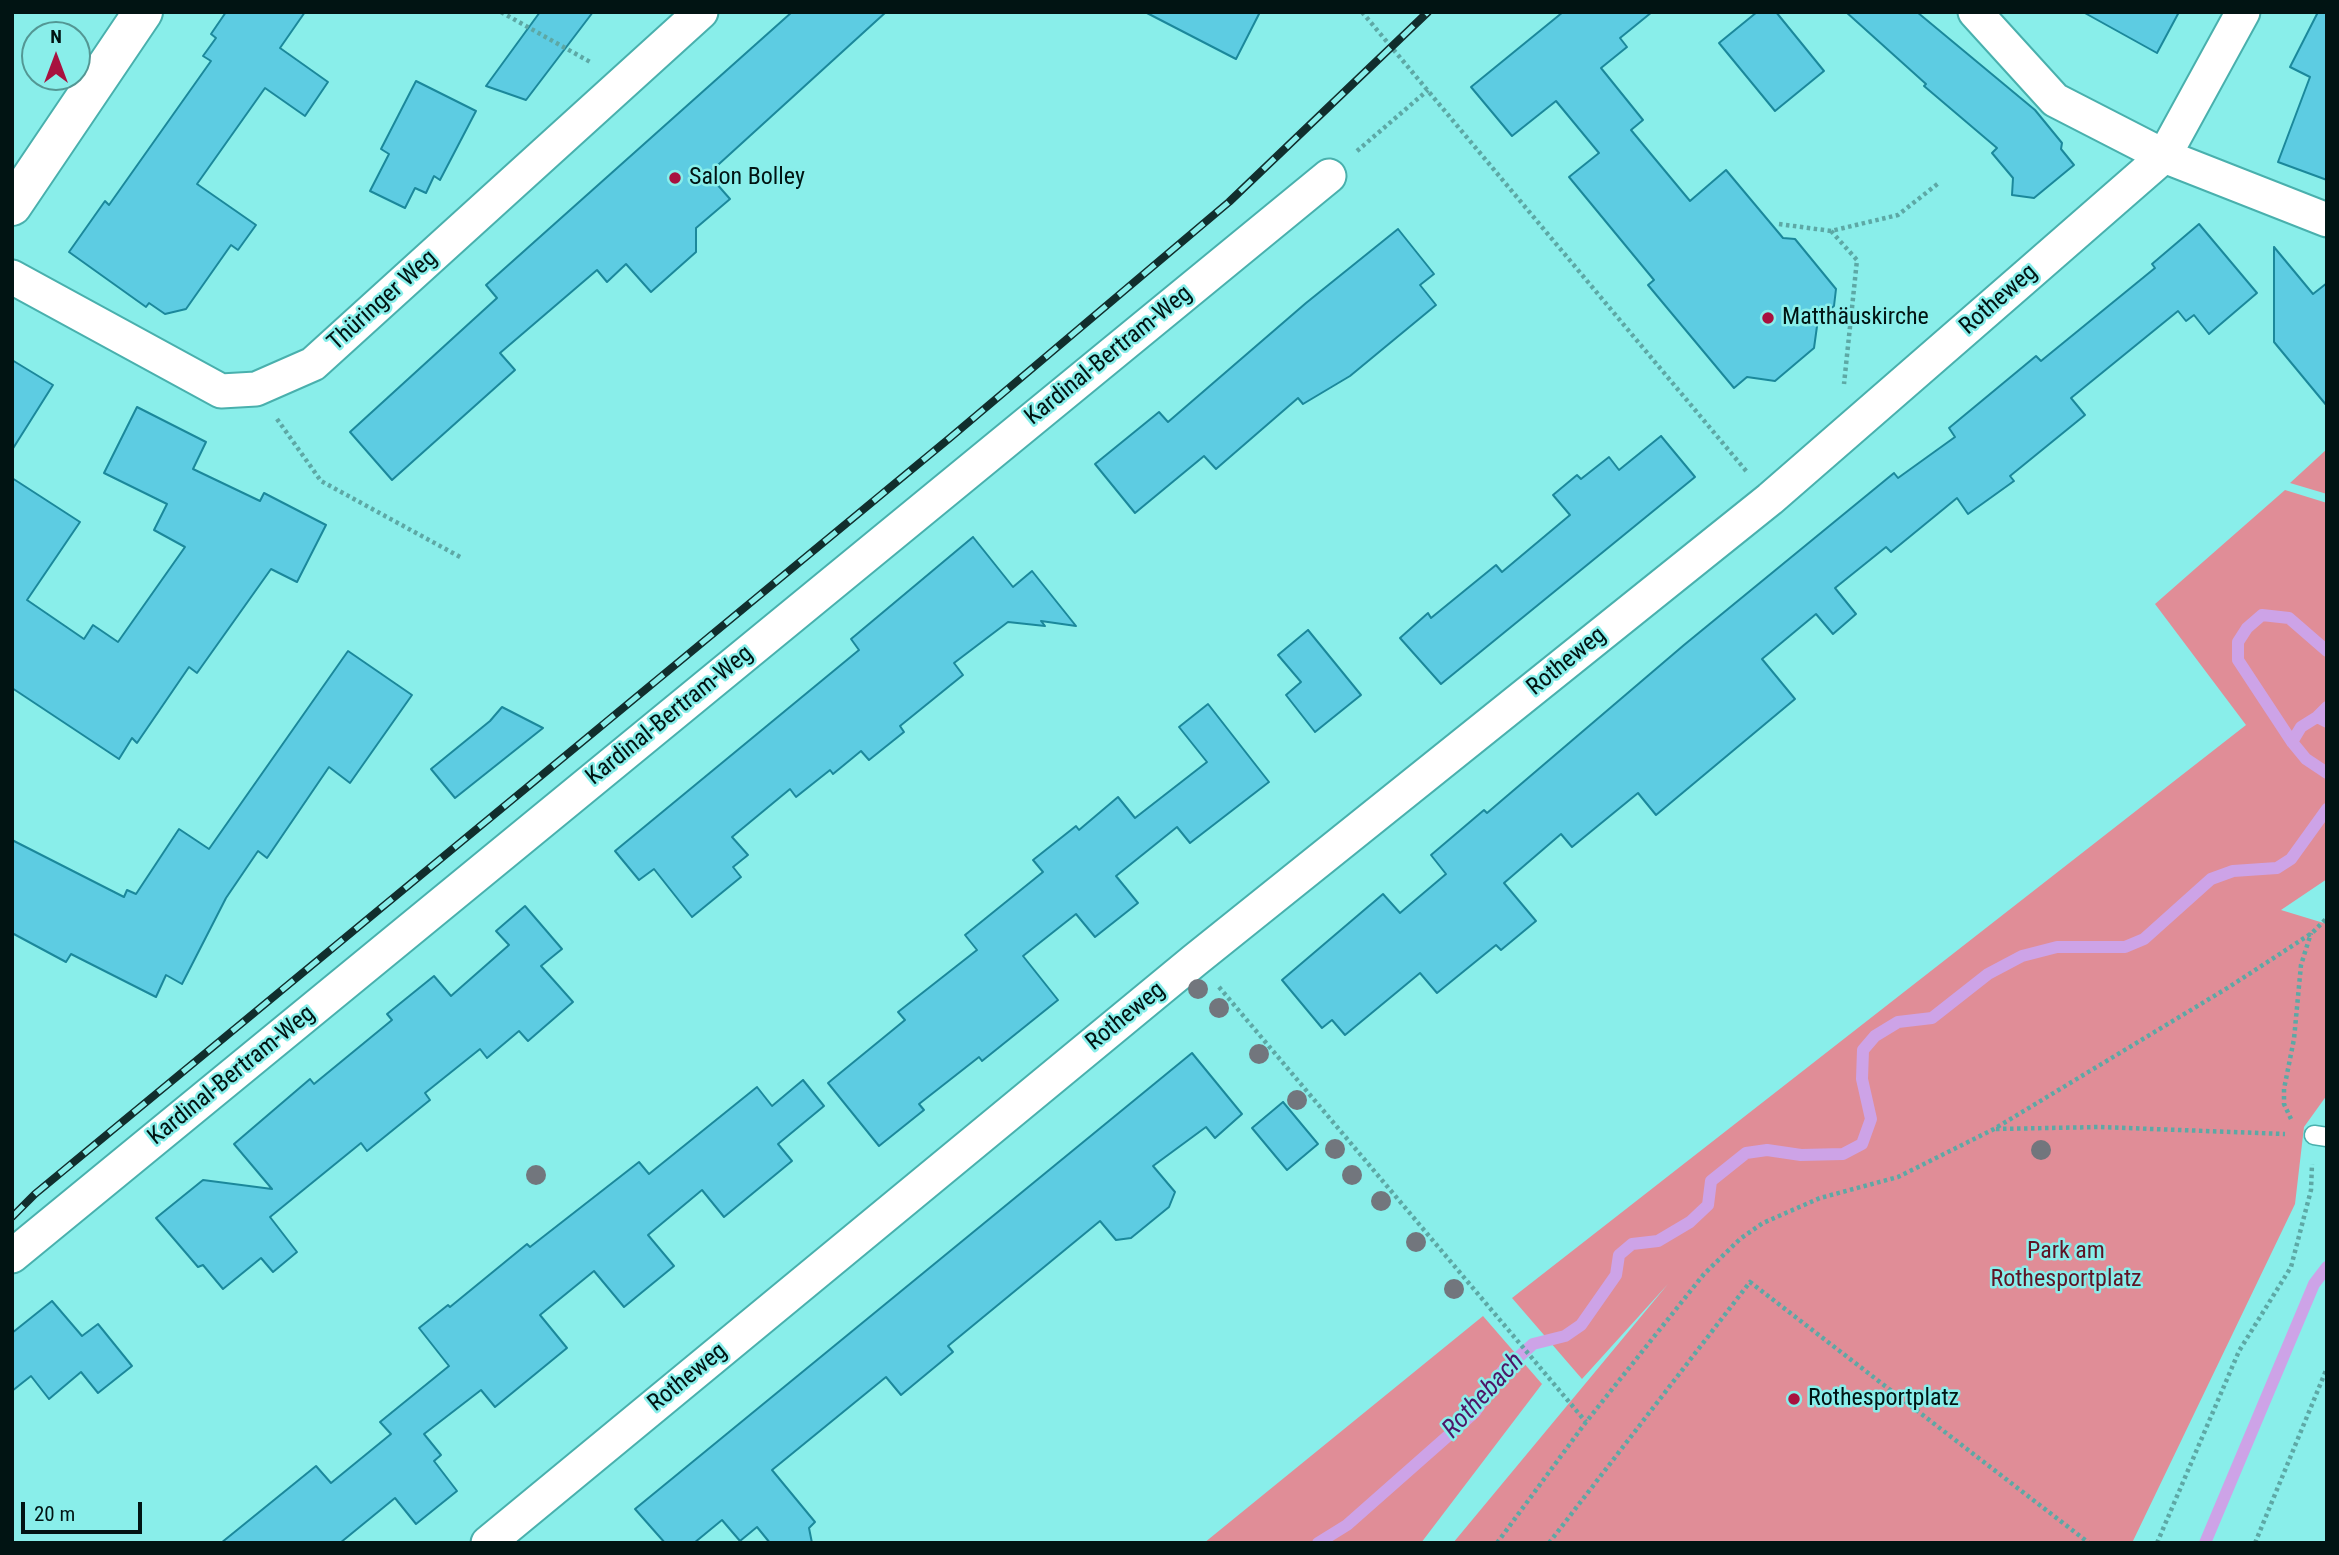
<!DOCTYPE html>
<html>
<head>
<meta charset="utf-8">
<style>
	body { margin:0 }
	#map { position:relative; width:2339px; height:1555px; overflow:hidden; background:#89eeea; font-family:"Roboto Condensed",sans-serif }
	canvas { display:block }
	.frame { position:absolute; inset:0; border:14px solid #011413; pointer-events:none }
	.north { position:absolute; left:21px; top:21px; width:70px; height:70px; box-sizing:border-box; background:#89eeea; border:2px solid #539794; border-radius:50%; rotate:0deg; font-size:19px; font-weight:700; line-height:28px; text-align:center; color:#011413 }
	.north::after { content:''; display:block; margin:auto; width:24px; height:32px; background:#a8113f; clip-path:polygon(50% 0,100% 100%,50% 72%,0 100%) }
	.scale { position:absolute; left:21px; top:1502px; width:121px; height:32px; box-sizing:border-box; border:4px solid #011413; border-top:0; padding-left:9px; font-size:21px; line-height:24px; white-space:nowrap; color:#011413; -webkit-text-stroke:5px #89eeea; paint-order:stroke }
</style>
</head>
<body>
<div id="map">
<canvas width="2339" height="1555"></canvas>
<div class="frame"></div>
<div class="north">N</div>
<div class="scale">20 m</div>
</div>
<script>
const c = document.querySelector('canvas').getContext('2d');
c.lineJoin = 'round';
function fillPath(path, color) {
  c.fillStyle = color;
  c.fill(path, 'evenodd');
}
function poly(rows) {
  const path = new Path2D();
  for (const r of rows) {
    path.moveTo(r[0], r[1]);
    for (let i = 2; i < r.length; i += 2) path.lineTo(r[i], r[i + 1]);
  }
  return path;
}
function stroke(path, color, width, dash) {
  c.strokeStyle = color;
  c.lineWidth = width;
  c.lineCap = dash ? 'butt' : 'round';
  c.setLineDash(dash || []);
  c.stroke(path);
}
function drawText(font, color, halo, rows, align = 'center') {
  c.font = font + ' "Roboto Condensed",sans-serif';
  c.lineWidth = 5;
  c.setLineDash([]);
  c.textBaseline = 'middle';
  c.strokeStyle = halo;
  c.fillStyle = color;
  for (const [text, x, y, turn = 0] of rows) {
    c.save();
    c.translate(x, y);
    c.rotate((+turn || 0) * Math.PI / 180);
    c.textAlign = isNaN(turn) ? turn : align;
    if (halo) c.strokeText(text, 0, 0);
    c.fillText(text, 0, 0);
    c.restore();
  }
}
fillPath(poly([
	[2327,449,2327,494,2290,483],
	[2285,490,2327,503,2327,879,2281,910,2327,924,2327,1095,2304,1127,2295,1204,2132,1543,1453,1543,1668,1284,1582,1379,1512,1298,2246,725,2155,604],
	[1483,1316,1542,1384,1421,1543,1204,1543]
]), '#e08d97');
stroke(poly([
	[2327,651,2289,618,2262,615,2247,628,2238,642,2238,660,2292,742,2306,759,2327,773],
	[2327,707,2317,717,2327,722],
	[2292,742,2301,727,2317,717],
	[1318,1543,1347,1525,1475,1412,1502,1372,1533,1344,1565,1336,1581,1325,1616,1275,1619,1255,1632,1244,1658,1241,1690,1222,1708,1205,1711,1181,1746,1153,1767,1150,1801,1155,1843,1154,1862,1144,1871,1119,1862,1079,1863,1050,1875,1036,1898,1022,1932,1018,1988,974,2022,956,2057,947,2125,947,2144,939,2211,879,2233,871,2277,868,2291,859,2327,809],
	[2205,1543,2314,1284,2327,1267]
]), '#cda3e7', 12);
const building = poly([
	[226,12,305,12,280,48,328,82,305,116,265,88,197,184,256,225,238,250,231,245,186,309,165,314,149,303,146,307,69,252,105,201,109,205,211,61,203,56,216,38,211,34,226,12],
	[540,12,593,12,526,100,486,86,540,12],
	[792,12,886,12,708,174,730,199,696,228,696,252,651,292,626,264,607,282,597,270,500,353,515,370,392,480,350,432,497,298,486,285,792,12],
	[1145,12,1260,12,1236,59,1145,12],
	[1563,12,1652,12,1620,38,1627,47,1601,68,1643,120,1631,130,1690,201,1726,170,1783,238,1795,239,1836,289,1834,306,1818,319,1814,348,1775,381,1747,377,1734,388,1648,285,1654,280,1569,177,1599,153,1556,101,1512,136,1471,87,1563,12],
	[1757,12,1776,12,1824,71,1775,111,1719,43,1757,12],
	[1846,12,1917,12,2035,110,2062,143,2061,149,2074,165,2034,198,2012,195,2013,178,1992,153,1997,148,1924,86,1926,84,1846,12],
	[2083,12,2179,12,2157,53,2083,12],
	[2318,12,2327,12,2327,180,2278,162,2310,77,2290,67,2318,12],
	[416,81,476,111,440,180,434,176,426,193,415,188,405,208,370,191,389,154,381,149,416,81],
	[2199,224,2257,293,2209,334,2194,315,2186,321,2178,311,2071,398,2085,415,2010,476,2014,481,1968,514,1957,498,1891,552,1886,547,1835,588,1856,614,1833,634,1816,614,1762,659,1795,699,1656,815,1638,793,1572,847,1561,834,1504,883,1536,921,1501,950,1496,945,1437,993,1420,973,1345,1035,1332,1020,1322,1028,1282,980,1383,894,1400,913,1446,874,1431,855,1484,810,1487,813,1684,645,1894,473,1898,478,1955,437,1949,428,2036,356,2041,361,2155,268,2152,264,2199,224],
	[1398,229,1434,274,1420,285,1436,305,1350,376,1303,404,1298,398,1216,469,1204,456,1135,513,1095,464,1159,412,1168,422,1306,303,1398,229],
	[2274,247,2313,294,2327,283,2327,406,2274,342,2274,247],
	[12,360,53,385,12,450,12,360],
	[137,407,206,442,193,469,260,501,264,493,326,525,297,582,271,569,197,673,189,667,137,743,132,738,119,759,12,688,12,478,80,522,27,600,84,639,93,625,118,642,185,547,154,530,167,504,104,473,137,407],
	[1661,436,1695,477,1441,684,1400,638,1428,613,1431,618,1496,565,1502,572,1570,515,1553,495,1577,475,1581,479,1609,457,1619,470,1661,436],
	[973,537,1013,587,1032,571,1076,626,1041,621,1045,626,1008,622,954,663,963,675,900,726,904,732,869,760,861,751,833,774,830,770,796,797,790,789,732,837,748,855,733,867,741,877,692,917,654,869,639,880,615,851,859,650,851,639,973,537],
	[1308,630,1361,695,1315,732,1286,695,1301,682,1278,655,1308,630],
	[348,651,412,695,350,783,329,767,267,858,258,851,226,898,182,984,166,975,156,997,71,954,66,962,12,933,12,840,124,897,127,890,136,894,179,829,209,849,348,651],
	[1208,704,1269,782,1190,843,1177,827,1116,876,1138,903,1095,937,1076,914,1023,956,1058,1000,982,1061,979,1057,919,1104,924,1110,879,1146,828,1083,905,1020,898,1012,977,950,965,935,1043,872,1033,860,1076,826,1079,830,1118,797,1135,818,1207,762,1179,727,1208,704],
	[502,707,543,728,455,798,431,769,490,721,502,707],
	[525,906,562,949,541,966,573,1002,528,1041,519,1031,487,1058,480,1049,425,1093,430,1100,367,1151,361,1143,270,1217,297,1252,273,1272,261,1258,223,1289,203,1265,198,1267,156,1218,203,1180,272,1189,234,1144,310,1079,314,1084,392,1020,387,1014,434,976,451,996,509,945,496,931,525,906],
	[1192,1053,1242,1114,1215,1138,1206,1127,1153,1166,1175,1192,1169,1207,1131,1238,1116,1240,1100,1221,948,1346,953,1352,901,1395,886,1377,772,1470,815,1522,809,1528,812,1543,770,1543,757,1527,740,1541,722,1520,694,1543,665,1543,635,1509,1192,1053],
	[803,1080,824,1106,778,1144,792,1161,724,1217,702,1190,648,1235,674,1266,624,1307,594,1271,540,1315,567,1348,495,1407,481,1390,424,1434,441,1455,434,1461,457,1491,416,1524,395,1498,340,1543,221,1543,316,1466,331,1483,391,1434,380,1422,449,1366,419,1328,448,1305,450,1307,527,1244,530,1247,639,1162,649,1174,757,1087,772,1106,803,1080],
	[1283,1102,1318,1144,1287,1170,1252,1128,1283,1102],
	[52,1301,82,1336,98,1324,132,1366,98,1393,81,1372,49,1399,31,1376,12,1391,12,1333,52,1301]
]);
fillPath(building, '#5dcce2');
stroke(building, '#1b889b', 2);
const service = poly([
	[2314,1135,2327,1137]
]);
const minor = poly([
	[1975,12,2055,100,2164,156,2327,220],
	[12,277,221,391,256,389,313,364,701,12],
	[12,1256,1329,176],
	[488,1543,1195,960,1770,499,2023,279,2164,156,2243,12]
]);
const tertiary = poly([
	[12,206,143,12]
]);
stroke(service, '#49b0ad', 21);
stroke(minor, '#49b0ad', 37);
stroke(tertiary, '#49b0ad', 42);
stroke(poly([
	[501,12,592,63],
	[1362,12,1747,472],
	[1357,151,1428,90],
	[1779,224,1831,231,1898,215,1940,182],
	[1831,231,1857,260,1844,384],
	[277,419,321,481,462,558],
	[1219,987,1586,1422],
	[2291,1119,2284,1104,2284,1089,2294,1039,2301,965,2311,933],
	[1996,1129,2100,1127,2285,1134],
	[1497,1543,1586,1422,1704,1274,1740,1239,1763,1223,1820,1198,1898,1177,1994,1129,2229,987,2312,933,2327,918],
	[1549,1543,1750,1282,2089,1543],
	[2157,1543,2239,1351,2291,1267,2311,1190,2312,1164],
	[2255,1543,2327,1368]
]), '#5da8a5', 4.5, [3.5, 3.5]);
stroke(service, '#fff', 18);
stroke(minor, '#fff', 33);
stroke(tertiary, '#fff', 38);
const rail = poly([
	[12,1217,35,1194,951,437,1229,202,1428,12]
]);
stroke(rail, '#112e2d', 8);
stroke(rail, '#89eeea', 5, [16]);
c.fillStyle = '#72767d';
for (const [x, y] of [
	[1198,989],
	[1219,1008],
	[1259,1054],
	[1297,1100],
	[1335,1149],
	[2041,1150],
	[536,1175],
	[1352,1175],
	[1381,1201],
	[1416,1242],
	[1454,1289]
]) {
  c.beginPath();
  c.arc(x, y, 10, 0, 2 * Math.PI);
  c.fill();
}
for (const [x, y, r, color] of [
	[675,178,7,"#a8113f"],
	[1768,318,7,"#a8113f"],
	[1794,1399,7,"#a8113f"]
]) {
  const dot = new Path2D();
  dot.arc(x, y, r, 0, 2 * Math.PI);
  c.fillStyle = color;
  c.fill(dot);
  stroke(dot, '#89eeea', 2.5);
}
drawText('24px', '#011413', '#89eeea', [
	["Salon Bolley",689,178],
	["Matthäuskirche",1782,318],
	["Rothesportplatz",1808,1399]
], 'left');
drawText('24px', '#011413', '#89eeea', [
	["Rotheweg",1999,300,-41],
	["Thüringer Weg",383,301,-42],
	["Kardinal-Bertram-Weg",1109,356,-39],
	["Rotheweg",1567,662,-39],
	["Kardinal-Bertram-Weg",670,716,-39],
	["Rotheweg",1126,1017,-39],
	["Kardinal-Bertram-Weg",232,1076,-39],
	["Rotheweg",688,1378,-39]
]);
drawText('24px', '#5f1324', '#89eeea', [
	["Park am",2066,1252],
	["Rothesportplatz",2066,1280]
]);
drawText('italic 26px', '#4d1767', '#89eeea', [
	["Rothebach",1484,1396,-47]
]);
</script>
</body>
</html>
